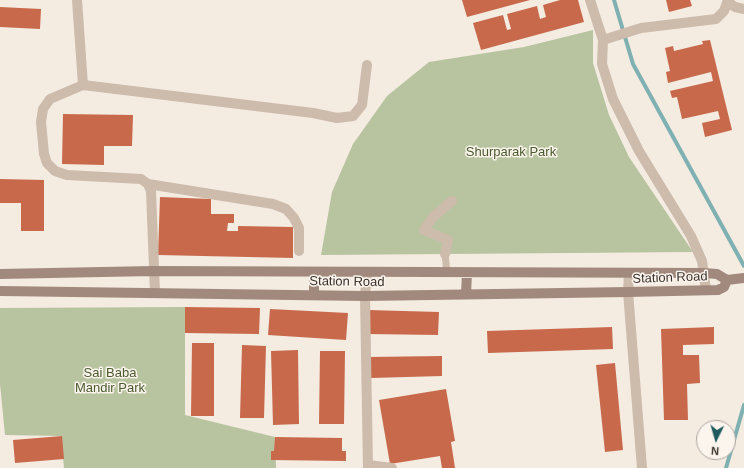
<!DOCTYPE html>
<html>
<head>
<meta charset="utf-8">
<style>
	body { margin:0 }
	#map { position:relative; width:744px; height:468px; overflow:hidden; background:#f4ebe1; font-family:Helvetica,sans-serif }
	canvas { display:block }
	.north { position:absolute; left:696px; top:420px; width:40px; height:40px; box-sizing:border-box; background:#fbf5ee; border:1px solid #aea6a0; border-radius:50%; rotate:185deg; font-size:11px; font-weight:700; line-height:16px; text-align:center; color:#3b302b }
	.north::after { content:''; display:block; margin:auto; width:14px; height:18px; background:#1f5a5e; clip-path:polygon(50% 0,100% 100%,50% 72%,0 100%) }
</style>
</head>
<body>
<div id="map">
<canvas width="744" height="468"></canvas>
<div class="north">N</div>
</div>
<script>
const c = document.querySelector('canvas').getContext('2d');
c.lineJoin = 'round';
function fillPath(path, color) {
  c.fillStyle = color;
  c.fill(path, 'evenodd');
}
function poly(rows) {
  const path = new Path2D();
  for (const r of rows) {
    path.moveTo(r[0], r[1]);
    for (let i = 2; i < r.length; i += 2) path.lineTo(r[i], r[i + 1]);
  }
  return path;
}
function stroke(path, color, width, dash) {
  c.strokeStyle = color;
  c.lineWidth = width;
  c.lineCap = dash ? 'butt' : 'round';
  c.setLineDash(dash || []);
  c.stroke(path);
}
function drawText(font, color, halo, rows, align = 'center') {
  c.font = font + ' Helvetica,sans-serif';
  c.lineWidth = 3;
  c.setLineDash([]);
  c.textBaseline = 'middle';
  c.strokeStyle = halo;
  c.fillStyle = color;
  for (const [text, x, y, turn = 0] of rows) {
    c.save();
    c.translate(x, y);
    c.rotate((+turn || 0) * Math.PI / 180);
    c.textAlign = isNaN(turn) ? turn : align;
    if (halo) c.strokeText(text, 0, 0);
    c.fillText(text, 0, 0);
    c.restore();
  }
}
fillPath(poly([
	[593,30,593,63,609,115,629,157,693,252,321,255,332,192,353,144,387,96,429,62,524,47],
	[185,307,185,415,275,437,276,468,64,468,61,436,5,435,0,384,0,308]
]), '#b8c4a0');
stroke(poly([
	[614,0,633,64,744,266],
	[726,468,744,405]
]), '#7fb0b2', 4);
fillPath(poly([
	[462,0,530,0,467,17],
	[560,0,578,0,584,22,481,50,473,23,503,15,507,30,511,29,507,14,537,6,540,19,546,17,543,5],
	[666,0,690,0,692,6,669,12],
	[0,7,41,9,40,29,0,27],
	[710,40,732,130,705,137,702,123,720,119,718,111,682,119,677,97,672,98,670,91,713,81,711,72,668,83,666,72,670,71,665,48,673,46,674,51,703,44,702,41],
	[63,114,133,115,132,146,104,146,104,165,62,164],
	[0,179,44,180,44,231,21,231,21,203,0,203],
	[160,197,211,199,211,214,234,214,234,223,228,223,227,231,238,231,238,226,293,227,293,258,158,255],
	[185,307,260,308,259,334,185,333],
	[270,309,348,313,346,340,268,335],
	[368,310,439,312,438,335,368,334],
	[612,327,613,349,488,353,487,331],
	[714,327,714,344,683,345,683,355,699,355,700,383,687,384,688,420,664,420,661,329],
	[192,343,214,343,214,416,191,416],
	[242,345,266,346,264,418,240,418],
	[298,350,299,424,273,425,271,351],
	[320,351,345,351,344,424,319,424],
	[442,356,442,376,371,378,370,357],
	[615,363,623,450,605,452,596,365],
	[446,389,455,441,451,442,455,468,442,468,440,456,390,464,379,400],
	[62,436,64,459,15,463,13,440],
	[275,437,342,438,342,451,346,451,346,461,271,460,271,451,274,451]
]), '#c8694b');
stroke(poly([
	[445,254,447,273]
]), '#cdbbac', 7);
stroke(poly([
	[77,0,83,85,50,99,43,109,41,122,44,154,47,163,55,171,67,175,141,179,148,184,151,191,155,293],
	[590,0,603,40,602,64,613,99,639,151,691,236,702,261,706,290],
	[728,2,735,7,744,9],
	[603,40,641,28,716,19,724,11,728,0],
	[83,85,313,113,337,118,353,116,362,105,367,65],
	[148,184,273,204,286,209,294,218,299,228,299,251],
	[445,254,448,240,424,230,433,217,452,201],
	[367,273,365,296,368,468],
	[629,273,628,292,642,468],
	[368,465,392,468]
]), '#cdbbac', 10);
stroke(poly([
	[314,272,314,295],
	[0,274,153,271,704,273,717,274,727,280],
	[727,280,744,278],
	[0,291,365,296,628,292,718,290,724,287,727,280],
	[466,294,467,273]
]), '#a18a7d', 10);
drawText('13px', '#4a5a2e', '#fbf5ee', [
	["Shurparak Park",511,152],
	["Sai Baba",110,373],
	["Mandir Park",110,388]
]);
drawText('13px', '#3b302b', '#fbf5ee', [
	["Station Road",670,278,-2],
	["Station Road",347,282,1]
]);
</script>
</body>
</html>
